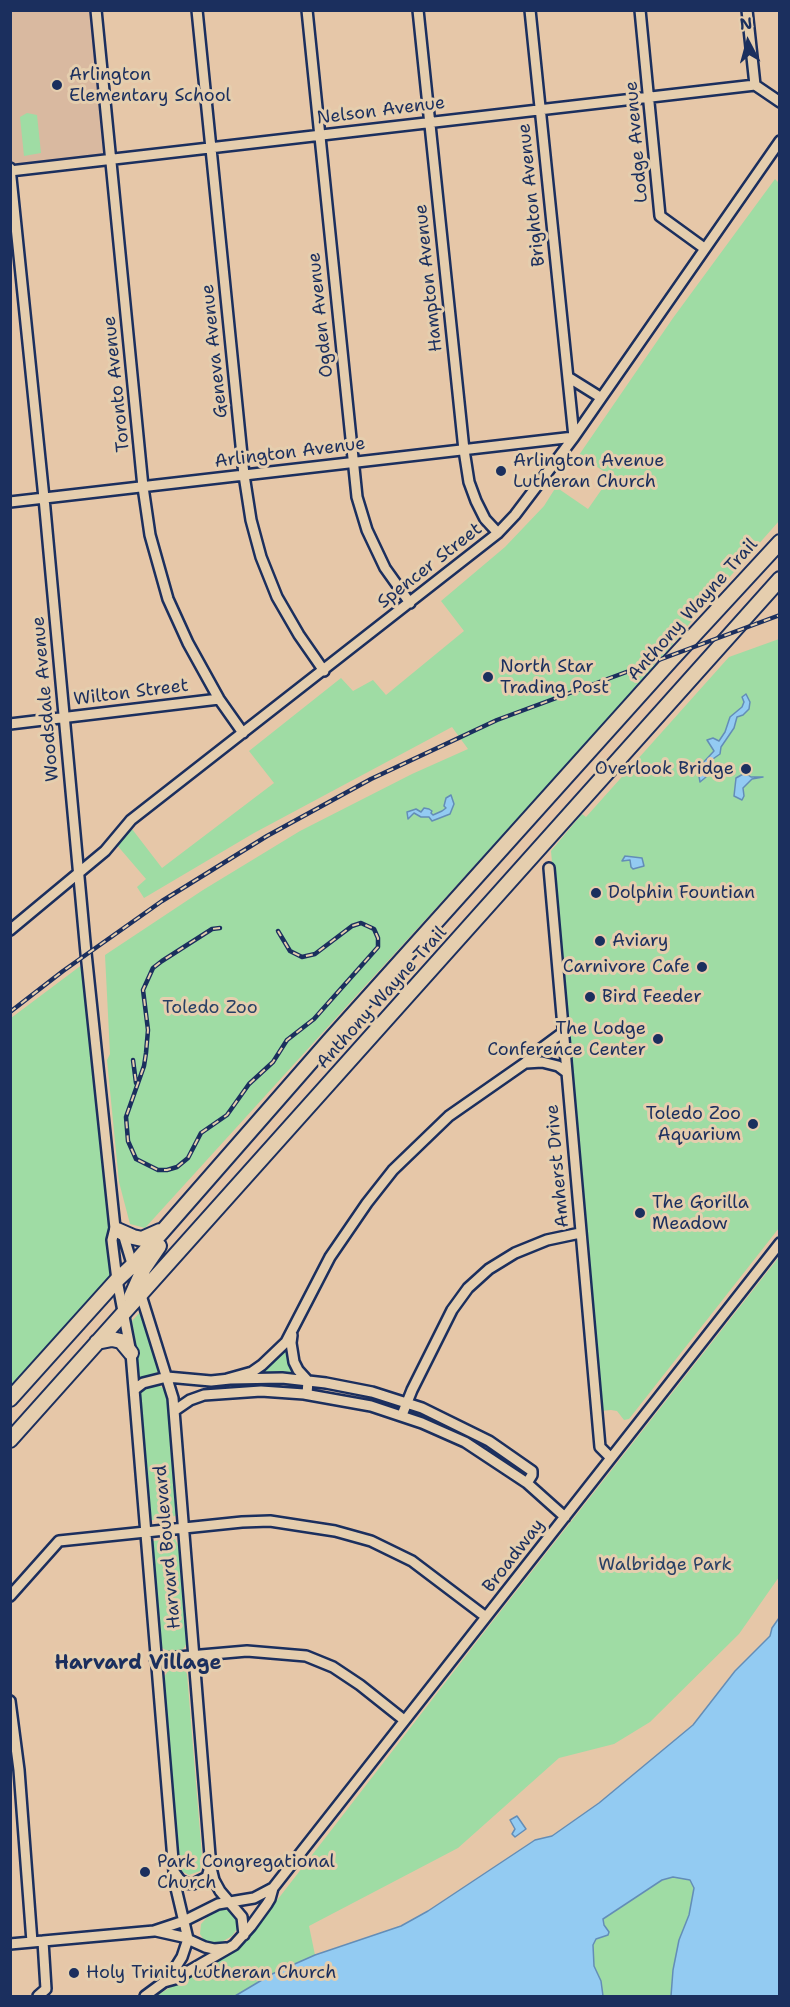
<!DOCTYPE html>
<html>
<head>
<meta charset="utf-8">
<style>
	body { margin:0 }
	#map { position:relative; width:790px; height:2007px; overflow:hidden; background:#e6c7a8; font-family:"Shantell Sans",sans-serif }
	canvas { display:block }
	.frame { position:absolute; inset:0; border:12px solid #1b2f5e; pointer-events:none }
	.north { position:absolute; left:718px; top:12px; width:60px; height:60px; -webkit-text-stroke:4px #e5ceae; paint-order:stroke; rotate:354deg; font-size:16px; font-weight:700; line-height:24px; text-align:center; color:#1b2f5e }
	.north::after { content:''; display:block; margin:auto; width:21px; height:27px; background:#1b2f5e; clip-path:polygon(50% 0,100% 100%,50% 72%,0 100%) }
</style>
</head>
<body>
<div id="map">
<canvas width="790" height="2007"></canvas>
<div class="frame"></div>
<div class="north">N</div>
</div>
<script>
const c = document.querySelector('canvas').getContext('2d');
c.lineJoin = 'round';
function fillPath(path, color) {
  c.fillStyle = color;
  c.fill(path, 'evenodd');
}
function poly(rows) {
  const path = new Path2D();
  for (const r of rows) {
    path.moveTo(r[0], r[1]);
    for (let i = 2; i < r.length; i += 2) path.lineTo(r[i], r[i + 1]);
  }
  return path;
}
function stroke(path, color, width, dash) {
  c.strokeStyle = color;
  c.lineWidth = width;
  c.lineCap = dash ? 'butt' : 'round';
  c.setLineDash(dash || []);
  c.stroke(path);
}
function drawText(font, color, halo, rows, align = 'center') {
  c.font = font + ' "Shantell Sans",sans-serif';
  c.lineWidth = 6;
  c.setLineDash([]);
  c.textBaseline = 'middle';
  c.strokeStyle = halo;
  c.fillStyle = color;
  for (const [text, x, y, turn = 0] of rows) {
    c.save();
    c.translate(x, y);
    c.rotate((+turn || 0) * Math.PI / 180);
    c.textAlign = isNaN(turn) ? turn : align;
    if (halo) c.strokeText(text, 0, 0);
    c.fillText(text, 0, 0);
    c.restore();
  }
}
fillPath(poly([
	[10,11,96,11,111,159,11,171]
]), '#d9b9a0');
fillPath(poly([
	[27,113,37,115,41,153,24,156,20,117],
	[775,179,779,183,779,521,703,607,646,677,145,1228,130,1224,119,1182,107,1060,110,1054,105,955,203,890,300,831,412,774,468,749,452,727,254,833,144,898,137,887,146,879,116,844,132,829,162,868,274,783,249,751,341,678,353,691,373,680,386,695,464,631,441,601,505,547,544,506,556,487,588,509,611,476,579,455,673,318],
	[779,639,779,1228,629,1419,624,1420,617,1411,611,1410,601,1411,551,851,582,814,586,817,729,657],
	[87,961,117,1280,11,1400,11,1018],
	[779,1257,779,1577,739,1634,650,1722,614,1744,559,1758,458,1848,309,1926,315,1955,272,1974,235,1996,156,1996,244,1943,489,1626],
	[141,1311,160,1371,139,1380,136,1344,132,1321],
	[285,1350,287,1351,290,1364,296,1374,292,1376,262,1373],
	[156,1383,165,1390,168,1397,177,1511,175,1516,152,1520,148,1516,137,1396,142,1388],
	[175,1539,180,1549,188,1639,185,1647,179,1652,172,1653,160,1647,157,1642,149,1549,153,1541],
	[175,1666,185,1670,187,1674,202,1856,200,1871,189,1875,183,1872,179,1867,164,1677,170,1668],
	[673,1877,690,1880,694,1888,689,1915,679,1940,673,1970,671,1996,603,1996,601,1981,594,1966,593,1945,604,1925,603,1919,662,1880],
	[224,1909,234,1913,238,1923,237,1929,232,1936,218,1944,206,1943,200,1934,201,1924,211,1913]
]), '#9fdca4');
const water = poly([
	[746,694,750,702,749,709,743,715,737,717,734,728,721,747,720,754,710,761,710,766,706,770,706,777,700,782,698,771,699,767,714,751,707,740,713,738,719,741,725,732,730,717,742,707,744,702,742,697,746,694],
	[745,773,751,777,763,777,752,779,743,788,744,796,742,800,734,796,736,778,745,773],
	[451,795,454,804,450,814,432,821,429,817,421,817,414,813,408,819,407,812,416,809,421,812,424,808,429,809,432,811,431,813,433,815,442,811,446,808,444,806,446,798,451,795],
	[625,856,642,858,644,866,633,869,631,867,630,860,622,861,625,856],
	[779,1618,779,1996,671,1996,673,1970,679,1940,689,1915,694,1888,690,1880,673,1877,662,1880,603,1919,604,1925,609,1932,608,1935,596,1939,593,1945,594,1966,601,1981,603,1996,235,1996,272,1974,315,1955,401,1926,428,1911,535,1840,552,1836,599,1803,693,1725,735,1671,770,1636,772,1628,779,1618],
	[517,1816,526,1829,515,1837,512,1834,515,1829,510,1820,517,1816]
]);
fillPath(water, '#93cbf2');
stroke(water, '#638db7', 1.5);
const minor = poly([
	[96,10,143,487,150,535,168,599,188,643,219,699,243,733],
	[197,10,244,475,251,520,261,557,277,597,299,635,324,671],
	[307,10,357,497,367,530,385,568,410,603],
	[418,10,464,450,469,482,476,501,485,519,498,533],
	[530,10,574,437],
	[640,10,660,216,704,248],
	[747,10,755,85,780,102],
	[10,168,44,498,86,953,115,1228,112,1240,117,1280,131,1353,175,1884,188,1939,182,1957,177,1965,164,1982,145,1996],
	[10,171,755,85],
	[568,377,600,397],
	[10,502,574,437],
	[10,724,219,699],
	[549,868,600,1447,610,1457],
	[10,930,105,851,131,820,498,533,515,515,574,437,780,141],
	[526,1063,542,1062,558,1066,566,1072],
	[120,1233,124,1237,133,1267],
	[140,1292,173,1398,211,1868,214,1880,220,1891,242,1917,244,1935],
	[292,1335,291,1343,294,1362,298,1370,308,1381,307,1394],
	[227,1379,252,1372,262,1365,286,1342,330,1257,367,1203,393,1170,449,1116,525,1063,535,1053,562,1033],
	[134,1390,143,1383,167,1377,211,1381,230,1379,282,1378,326,1383,372,1392,422,1408,489,1441,532,1471,532,1475,527,1483],
	[174,1411,190,1400,204,1395,261,1391,304,1394,371,1406,422,1423,465,1442,527,1483,565,1517],
	[402,1415,412,1390,452,1310,468,1288,489,1269,515,1253,547,1240,580,1233],
	[10,1596,59,1541,242,1522,270,1521,335,1531,371,1541,412,1561,486,1617],
	[155,1659,247,1651,306,1656,333,1667,360,1685,404,1720],
	[10,1701,19,1770,32,1942],
	[175,1873,180,1880,186,1883,193,1884,207,1877,210,1867],
	[156,1931,183,1937,205,1947,214,1949,226,1948],
	[10,1944,154,1931,184,1921,218,1904,254,1898,273,1888,780,1243],
	[164,1982,175,1979,234,1945,251,1926,267,1904,270,1899,273,1888],
	[38,1996,46,1989,43,1941]
]);
const highway = poly([
	[117,1230,133,1237,142,1239,160,1231],
	[131,1297,144,1268,159,1246],
	[97,1342,112,1339,121,1341,131,1353],
	[10,1399,117,1280,133,1265,329,1041,672,659,780,542],
	[10,1440,780,579]
]);
stroke(minor, '#1b2f5e', 14);
stroke(highway, '#1b2f5e', 18);
stroke(minor, '#e5ceae', 9);
stroke(highway, '#e5ceae', 14);
const rail = poly([
	[220,928,212,929,162,961,153,968,143,990,148,1030,146,1053,144,1066,126,1117,128,1141,136,1159,158,1170,167,1170,177,1167,188,1158,201,1133,227,1115,249,1084,273,1062,287,1040,314,1019,378,947,378,938,374,929,361,923,352,926,315,954,302,957,290,951,278,931],
	[10,1012,63,971,162,901,267,836,371,779,497,720,780,615],
	[133,1060,136,1083]
]);
stroke(rail, '#1b2f5e', 4.5);
stroke(rail, '#e5ceae', 2, [7]);
for (const [x, y, r, color] of [
	[57,85,6,"#1b2f5e"],
	[501,471,6,"#1b2f5e"],
	[488,677,6,"#1b2f5e"],
	[746,769,6,"#1b2f5e"],
	[596,893,6,"#1b2f5e"],
	[600,941,6,"#1b2f5e"],
	[702,967,6,"#1b2f5e"],
	[590,997,6,"#1b2f5e"],
	[658,1039,6,"#1b2f5e"],
	[753,1124,6,"#1b2f5e"],
	[640,1213,6,"#1b2f5e"],
	[145,1872,6,"#1b2f5e"],
	[74,1973,6,"#1b2f5e"]
]) {
  const dot = new Path2D();
  dot.arc(x, y, r, 0, 2 * Math.PI);
  c.fillStyle = color;
  c.fill(dot);
  stroke(dot, '#e5ceae', 2);
}
drawText('18px', '#1b2f5e', '#e5ceae', [
	["Arlington",69,75],
	["Elementary School",69,96],
	["Arlington Avenue",513,461],
	["Lutheran Church",513,482],
	["North Star",500,667],
	["Trading Post",500,688],
	["Overlook Bridge",734,769,"right"],
	["Dolphin Fountian",608,893],
	["Aviary",612,941],
	["Carnivore Cafe",690,967,"right"],
	["Bird Feeder",602,997],
	["The Lodge",646,1029,"right"],
	["Conference Center",646,1050,"right"],
	["Toledo Zoo",741,1114,"right"],
	["Aquarium",741,1135,"right"],
	["The Gorilla",652,1203],
	["Meadow",652,1224],
	["Park Congregational",157,1862],
	["Church",157,1883],
	["Holy Trinity Lutheran Church",86,1973]
], 'left');
drawText('18px', '#1b2f5e', '#e5ceae', [
	["Nelson Avenue",381,111,-7],
	["Lodge Avenue",637,142,-95],
	["Brighton Avenue",532,195,-96],
	["Hampton Avenue",429,278,-96],
	["Ogden Avenue",321,315,-96],
	["Geneva Avenue",215,351,-96],
	["Toronto Avenue",117,384,-96],
	["Arlington Avenue",290,453,-7],
	["Spencer Street",430,566,-38],
	["Anthony Wayne Trail",693,610,-48],
	["Wilton Street",131,693,-7],
	["Woodsdale Avenue",46,699,-95],
	["Anthony Wayne Trail",382,998,-48],
	["Amherst Drive",558,1166,-95],
	["Harvard Boulevard",168,1547,-95],
	["Broadway",514,1556,-52]
]);
drawText('18px', '#284065', '#e5ceae', [
	["Toledo Zoo",210,1008],
	["Walbridge Park",665,1565]
]);
drawText('bold 20px', '#1b2f5e', '#e5ceae', [
	["Harvard Village",138,1664]
]);
</script>
</body>
</html>
